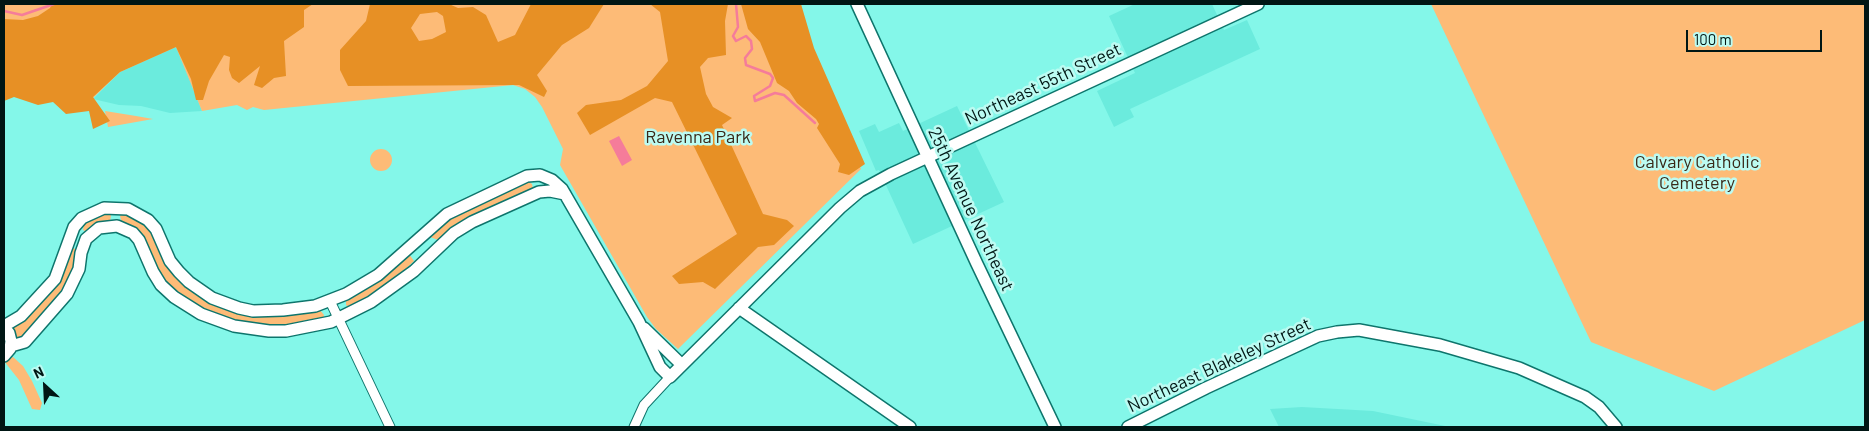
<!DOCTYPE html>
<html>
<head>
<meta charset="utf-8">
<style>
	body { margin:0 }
	#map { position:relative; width:1869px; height:431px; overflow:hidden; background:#84f7e9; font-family:Barlow,sans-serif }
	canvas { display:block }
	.frame { position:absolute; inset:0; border:5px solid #001614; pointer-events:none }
	.north { position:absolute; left:20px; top:361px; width:50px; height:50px; -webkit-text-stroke:4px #bcfbf2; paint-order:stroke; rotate:335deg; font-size:14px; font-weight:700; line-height:20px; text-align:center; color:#001614 }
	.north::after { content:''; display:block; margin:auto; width:18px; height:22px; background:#001614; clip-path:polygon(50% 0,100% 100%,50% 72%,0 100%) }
	.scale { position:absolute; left:1686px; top:30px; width:136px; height:22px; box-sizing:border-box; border:2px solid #001614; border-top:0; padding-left:6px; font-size:15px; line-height:18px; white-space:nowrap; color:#001614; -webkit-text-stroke:4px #bcfbf2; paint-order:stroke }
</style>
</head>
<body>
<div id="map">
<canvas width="1869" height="431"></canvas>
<div class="frame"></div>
<div class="north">N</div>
<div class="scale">100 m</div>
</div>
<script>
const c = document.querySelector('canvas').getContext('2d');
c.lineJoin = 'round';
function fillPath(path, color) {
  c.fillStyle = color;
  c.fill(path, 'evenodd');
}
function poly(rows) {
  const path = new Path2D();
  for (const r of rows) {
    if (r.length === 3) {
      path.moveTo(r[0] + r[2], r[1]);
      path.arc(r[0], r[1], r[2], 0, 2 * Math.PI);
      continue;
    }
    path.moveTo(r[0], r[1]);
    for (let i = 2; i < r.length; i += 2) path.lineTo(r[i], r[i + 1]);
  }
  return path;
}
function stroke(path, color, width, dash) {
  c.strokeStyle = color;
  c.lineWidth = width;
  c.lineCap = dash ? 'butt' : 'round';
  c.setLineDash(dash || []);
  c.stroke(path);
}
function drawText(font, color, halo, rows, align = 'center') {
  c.font = font + ' Barlow,sans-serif';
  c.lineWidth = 5;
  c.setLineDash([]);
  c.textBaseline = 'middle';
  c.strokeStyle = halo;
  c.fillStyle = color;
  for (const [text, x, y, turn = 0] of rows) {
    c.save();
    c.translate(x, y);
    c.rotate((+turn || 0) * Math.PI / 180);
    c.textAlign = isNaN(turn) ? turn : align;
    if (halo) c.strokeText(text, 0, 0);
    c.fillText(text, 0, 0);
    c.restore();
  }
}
fillPath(poly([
	[1135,4,1212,4,1224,30,1247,20,1260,49,1130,109,1134,117,1114,127,1097,91,1135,73,1109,16],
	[176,46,202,111,170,113,141,106,119,105,93,99,120,72],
	[957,106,1004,202,913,244,879,170,876,171,859,131,875,124,879,132,899,123,903,131],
	[1302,407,1373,411,1450,427,1279,427,1270,409]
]), '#6bebdd');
fillPath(poly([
	[4,4,781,4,861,169,678,349,656,329,647,317,560,165,563,149,542,107,535,97,525,89,513,85,264,110,253,107,247,110,237,105,202,111,176,47,120,72,93,98,4,82],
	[1431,4,1865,4,1865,320,1714,391,1591,342],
	[105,111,136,116,153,119,108,127],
	[381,160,11],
	[527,181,532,184,533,189,447,232,438,240,430,237,438,224],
	[108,213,111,215,110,222,87,232,83,230,84,224,91,219],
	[123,213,134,216,148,227,162,253,225,308,320,310,324,315,323,319,280,327,241,324,191,304,169,287,122,223,120,216],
	[73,248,77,250,75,264,61,294,25,335,17,340,15,338,9,329,24,319],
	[409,254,414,261,392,282,379,292,350,308,346,305,346,299],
	[13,357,23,366,32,381,42,403,40,410,32,409,19,380,4,361]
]), '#fdbb77');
fillPath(poly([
	[52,4,313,4,304,10,304,27,284,41,286,76,274,78,262,88,254,85,260,66,239,83,232,78,229,70,230,57,224,55,209,81,203,100,196,100,191,79,176,47,120,72,93,97,110,121,93,129,89,111,66,114,53,102,38,105,14,97,4,101,4,19,23,20,38,16,50,8],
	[370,4,449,4,458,8,473,7,486,15,498,42,515,35,531,4,604,4,589,28,562,45,537,75,547,91,544,97,519,85,348,86,340,70,340,50,366,21],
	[437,12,443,16,446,32,432,39,419,41,411,28,420,14],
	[650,4,728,4,725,21,726,55,708,58,700,67,706,94,713,107,732,118,722,125,763,214,787,220,794,226,774,245,758,247,715,289,703,282,679,284,672,276,737,234,672,102,655,98,590,135,577,113,586,105,621,100,647,86,668,61,660,12],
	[741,4,801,4,814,48,865,164,849,175,838,172,840,164,817,128,819,124,816,119,797,103,789,91,777,83,760,42,748,29]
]), '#e79025');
fillPath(poly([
	[619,136,632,160,622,166,609,141]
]), '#f57c9a');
stroke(poly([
	[736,4,738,27,733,36,736,41,746,36,751,41,752,49,745,58,746,65,770,74,773,78,770,86,754,96,755,101,775,93,784,95,815,123],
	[4,11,22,15,54,4]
]), '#f57c9a', 2.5);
const minor = poly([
	[330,301,390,427],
	[634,427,644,405,670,377]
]);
const major = poly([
	[857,4,977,264,1055,427],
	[739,308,910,427],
	[4,326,21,316,55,279,74,227,82,218,104,208,128,209,148,220,156,229,170,261,179,272,189,282,212,298,239,308,253,311,283,310,315,306,346,294,378,275,447,214,527,176,540,175,552,180,562,189,639,322,660,367,670,377,840,208,860,191,891,174,1258,4],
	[4,327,9,333,11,341,10,349,4,356],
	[644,328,682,365],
	[11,346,25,342,67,294,79,269,81,253,86,239,99,228,117,226,133,233,139,240,153,272,161,285,174,297,201,314,234,326,269,331,286,331,331,322,371,302,414,271,454,233,472,222,539,192,550,191,565,194],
	[1128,427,1206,388,1318,336,1337,332,1359,330,1440,345,1519,368,1585,397,1599,407,1616,427]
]);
stroke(minor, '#0e756c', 11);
stroke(major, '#0e756c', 14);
stroke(minor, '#fff', 9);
stroke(major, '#fff', 11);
drawText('18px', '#001614', '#bcfbf2', [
	["Northeast 55th Street",1043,84,-25],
	["25th Avenue Northeast",971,209,65],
	["Northeast Blakeley Street",1219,365,-25]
]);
drawText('18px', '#392818', '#bcfbf2', [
	["Ravenna Park",698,137],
	["Calvary Catholic",1697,162],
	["Cemetery",1697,183]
]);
</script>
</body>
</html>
